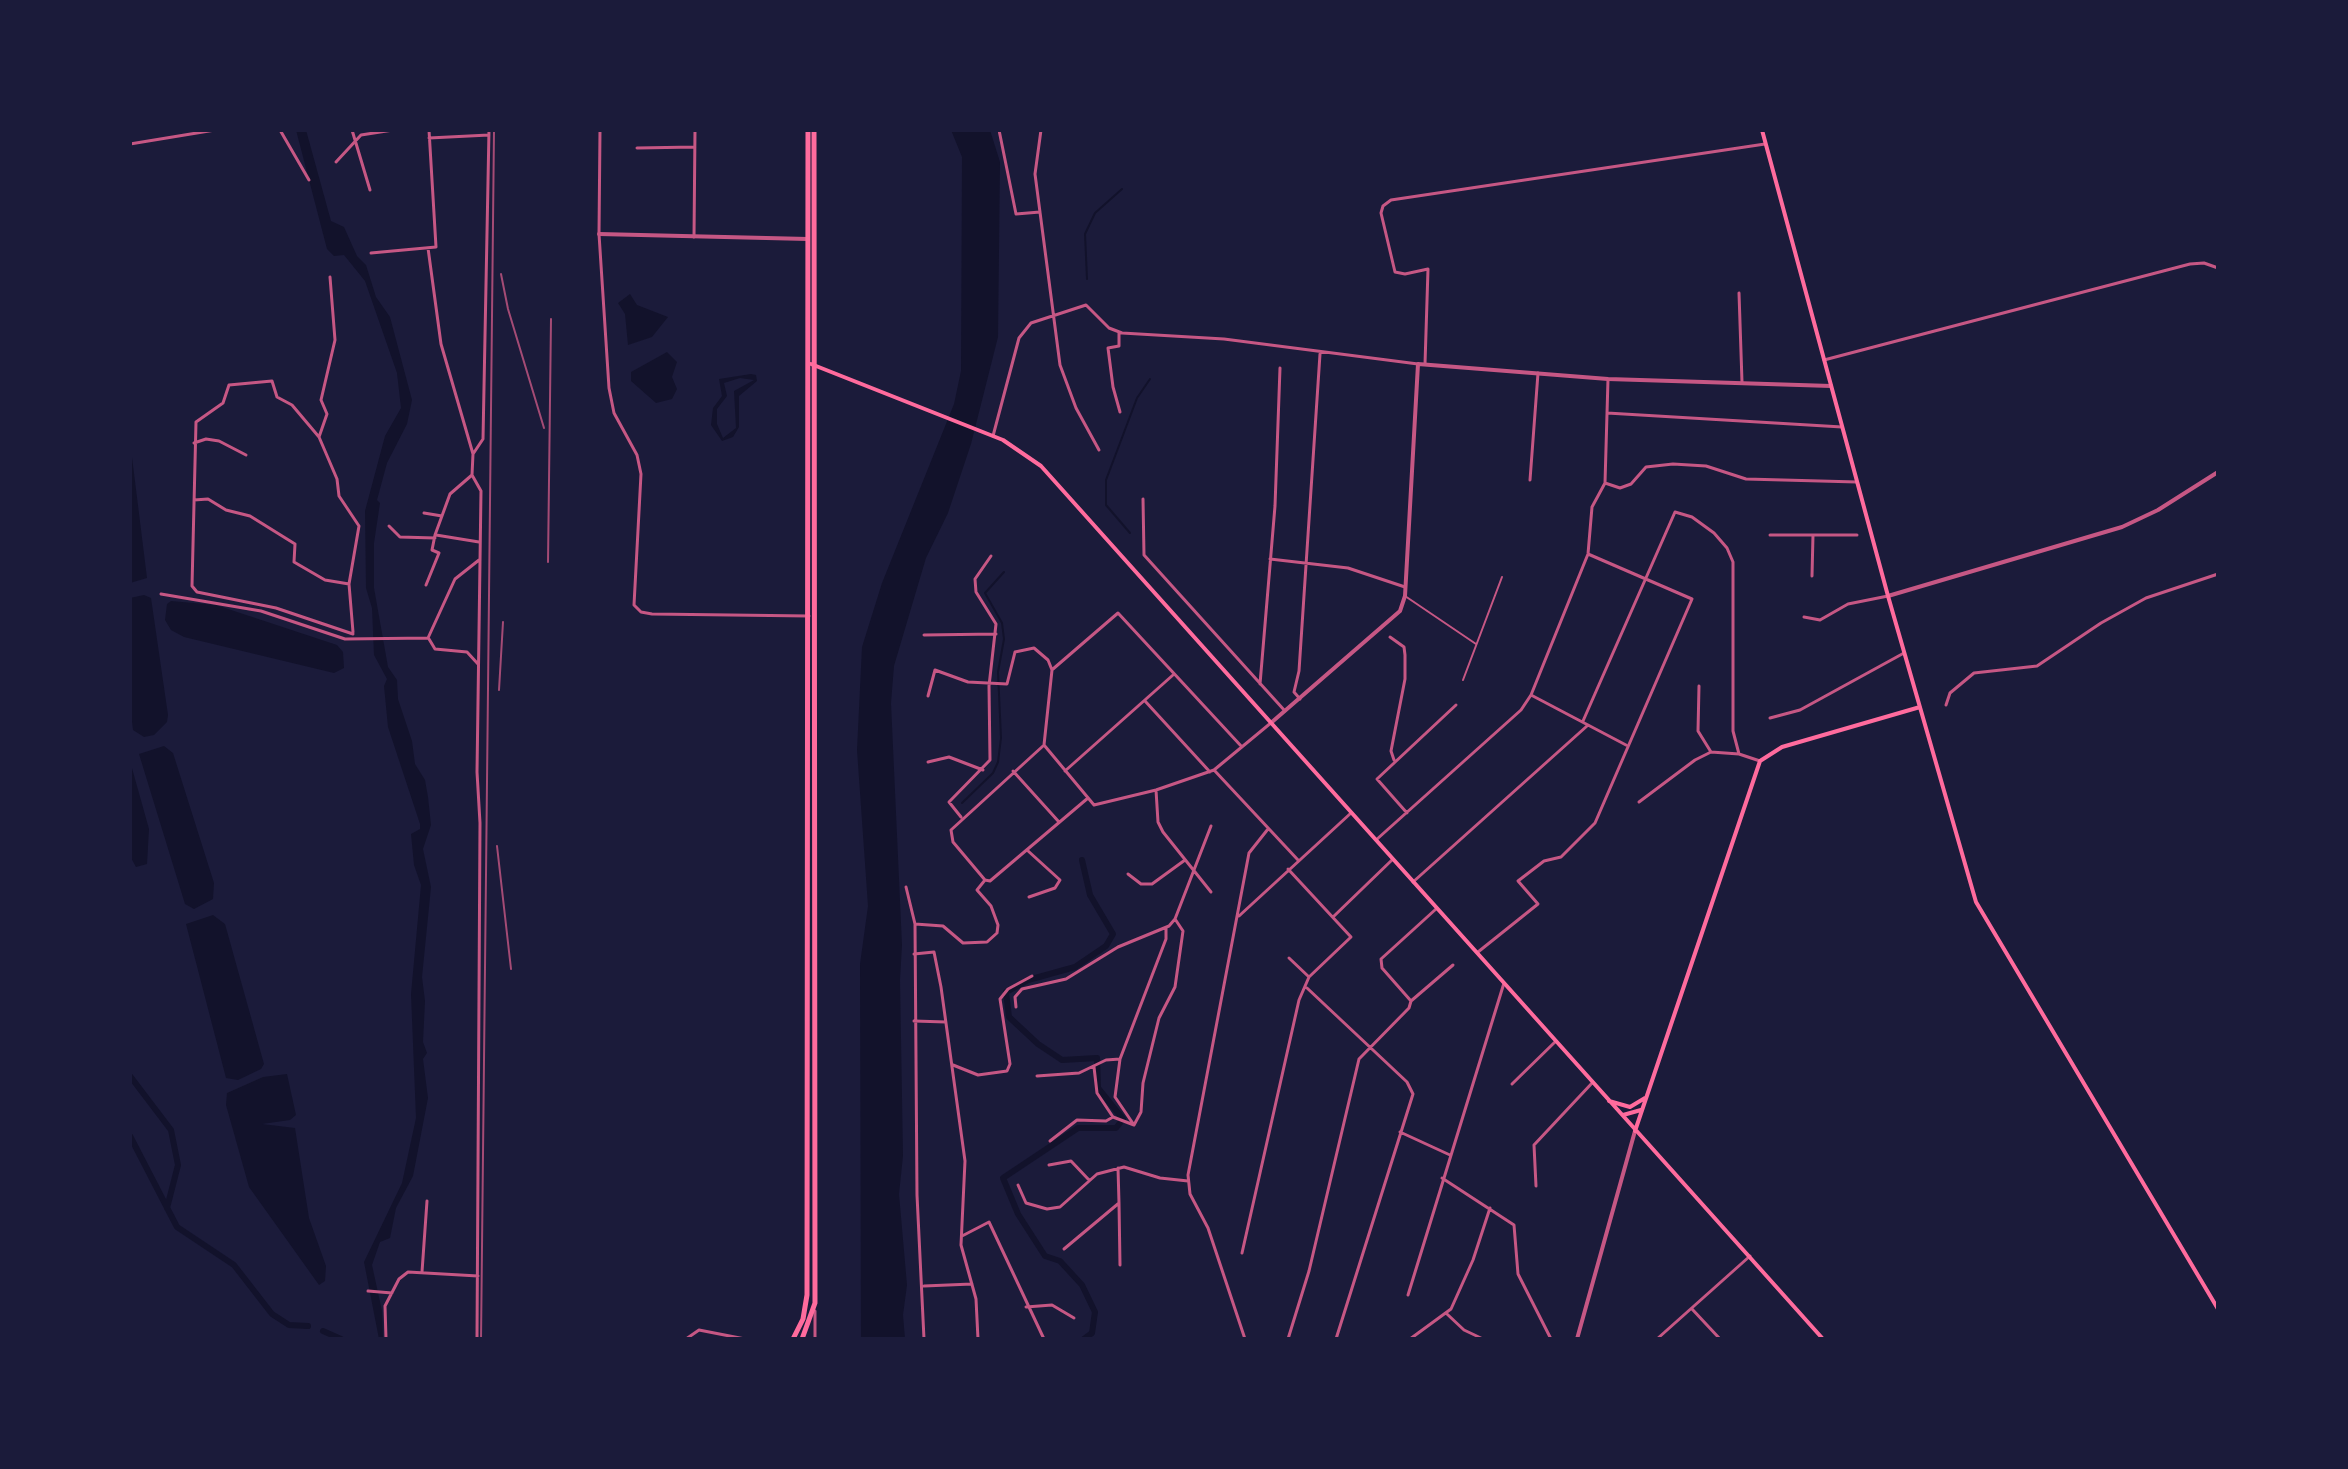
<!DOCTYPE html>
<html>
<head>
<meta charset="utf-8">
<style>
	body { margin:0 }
	#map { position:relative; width:2348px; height:1469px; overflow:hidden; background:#1b1b3a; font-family:"Alegreya Sans",sans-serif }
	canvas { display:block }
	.frame { position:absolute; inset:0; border:132px solid #1b1b3a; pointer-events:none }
</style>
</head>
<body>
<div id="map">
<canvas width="2348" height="1469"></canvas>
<div class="frame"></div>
</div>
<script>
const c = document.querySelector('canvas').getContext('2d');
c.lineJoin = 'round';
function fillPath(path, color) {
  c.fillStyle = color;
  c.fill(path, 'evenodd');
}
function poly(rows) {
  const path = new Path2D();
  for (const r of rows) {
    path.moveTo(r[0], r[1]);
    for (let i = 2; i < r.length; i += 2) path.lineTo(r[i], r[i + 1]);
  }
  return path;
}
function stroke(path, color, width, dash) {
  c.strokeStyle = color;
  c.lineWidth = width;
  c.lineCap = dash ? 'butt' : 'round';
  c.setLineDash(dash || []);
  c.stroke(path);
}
fillPath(poly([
	[296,130,306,130,331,221,344,227,357,256,366,265,376,297,390,317,412,400,407,424,387,463,377,500,380,503,374,543,374,588,388,667,397,680,398,699,412,741,415,764,425,780,428,797,431,825,423,849,431,887,422,977,425,1001,423,1042,427,1053,423,1059,428,1098,413,1176,396,1208,390,1238,380,1242,372,1265,382,1311,383,1339,379,1339,364,1262,402,1183,416,1118,411,994,421,885,414,865,411,834,420,829,420,824,388,727,384,686,387,679,374,655,372,608,366,588,365,511,385,436,401,408,397,373,365,281,344,255,334,256,327,249],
	[951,130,990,130,1000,162,998,337,971,444,948,513,926,558,894,666,891,703,902,945,900,980,903,1156,899,1194,907,1285,903,1315,905,1339,861,1339,860,964,868,906,857,750,862,647,882,583,954,404,961,371,962,157],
	[630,294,637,305,668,317,652,337,628,345,625,314,618,303],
	[667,352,677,362,672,377,677,389,672,399,656,403,631,381,631,372],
	[751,374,756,375,757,381,739,396,739,427,733,437,722,441,711,425,713,408,722,396,719,379],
	[740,378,754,380,734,391,736,428,723,438,717,424,717,409,727,396,724,383],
	[130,441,147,578,130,583],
	[144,595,151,598,168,715,167,722,154,735,144,737,133,730,130,705,130,598],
	[171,601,216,605,337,645,343,652,344,668,334,673,184,637,171,630,165,620,167,604],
	[164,746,173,753,214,883,213,899,194,909,185,904,139,754],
	[130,761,149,829,147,864,136,867,130,856],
	[213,915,225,924,264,1064,261,1069,238,1080,226,1078,186,924],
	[287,1074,296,1115,290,1120,262,1124,295,1128,309,1218,326,1266,325,1281,319,1285,249,1187,226,1105,227,1093,263,1077]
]), '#12122b');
stroke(poly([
	[1087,279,1085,234,1095,213,1122,189],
	[1130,533,1106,505,1106,480,1137,398,1150,379],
	[962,803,993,773,998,762,1001,738,998,672,1004,639,1002,623,985,593,1004,572]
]), '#12122b', 2);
stroke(poly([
	[1082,860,1090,895,1113,934,1106,946,1075,967,1028,980,1006,992,1009,1017,1038,1044,1062,1060,1097,1058,1098,1088,1123,1119,1116,1128,1078,1128,1003,1178,1018,1214,1045,1256,1060,1261,1082,1285,1095,1312,1092,1333,1084,1339],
	[130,1076,171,1130,178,1165,167,1208],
	[130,1136,177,1227,234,1265,272,1314,289,1325,308,1326],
	[323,1331,341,1339]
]), '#12122b', 6);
stroke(poly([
	[1405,596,1476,644],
	[1463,680,1502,577]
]), '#c65784', 2);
stroke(poly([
	[280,130,309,180],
	[352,130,370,190],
	[600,130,599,234,609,388,614,413,637,455,641,474,634,605,641,612,652,614,809,616],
	[999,130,1016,214,1040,212],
	[1041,130,1035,174,1060,365,1076,408,1099,450],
	[429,138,489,135],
	[130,144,215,130],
	[637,148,695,147],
	[336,162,361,135,393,130],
	[694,237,695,130],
	[428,248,441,344,473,454,472,475,481,491,477,772,480,823,477,1339],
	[371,253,436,247,429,130],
	[330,277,335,340,321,400,327,414,319,437,337,479,339,496,359,526],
	[1739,293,1742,382],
	[1119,332,1119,346,1108,348,1113,387,1120,412],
	[1824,360,2190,264,2204,263,2218,268],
	[1425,364,1428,269,1405,274,1395,272,1381,213,1383,206,1391,200,1765,144],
	[1607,413,1842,427],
	[993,436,1019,338,1031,323,1086,305,1109,328,1122,333,1224,339,1418,364],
	[319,437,292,405,277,397,272,381,229,385,223,403,196,422,192,586,197,592,276,608,353,634],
	[194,443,206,439,219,441,246,455],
	[473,454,483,439,489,130],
	[1530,480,1538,373],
	[1605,483,1620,488,1631,484,1646,467,1673,464,1706,466,1746,479,1857,482],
	[1143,499,1144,555,1285,711],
	[194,500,208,499,226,510,250,516,295,544,294,562,325,580,349,584],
	[424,513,442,516],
	[389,526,400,537,435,538],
	[436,535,479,542],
	[1770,535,1857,535],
	[1270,559,1348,568,1405,587],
	[1812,576,1813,535],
	[426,585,439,553,432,550,435,535,450,494,472,475],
	[161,594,261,611,345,639,428,638],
	[1804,617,1820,620,1848,604,1888,596],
	[353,632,349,584,359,526],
	[924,635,996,634],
	[1390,637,1404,647,1405,655,1405,679,1391,751,1394,760],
	[428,638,455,579,479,560],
	[429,639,435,649,467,652,478,664],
	[1053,669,1118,613,1242,747],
	[1260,684,1275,506,1280,368],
	[1699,686,1698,731,1711,752,1739,754],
	[1531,695,1626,745],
	[928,696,935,670,968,682,1007,684,1015,652,1034,648,1048,660,1052,670,1044,745,1094,805,1156,790,1214,770,1272,722],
	[1300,699,1294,692,1299,671,1320,354],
	[1145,701,1210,772],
	[1946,705,1950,693,1974,673,2037,666,2101,623,2146,598,2218,574],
	[1770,718,1800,710,1904,653],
	[1583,721,1675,512,1692,517,1714,533,1727,548,1733,562,1733,731,1739,754,1760,761],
	[1043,746,951,830,953,842,985,880,990,881,1088,798],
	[928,762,949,757,983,770],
	[1214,770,1298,860],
	[1013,771,1059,822],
	[1065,771,1173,675],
	[1156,790,1158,822,1163,832,1211,892],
	[1639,802,1695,760,1711,752],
	[1407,813,1377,779,1456,705],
	[961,817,949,802,990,760,989,686,996,624,976,592,975,579,991,556],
	[1376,840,1521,710,1531,695,1588,554,1592,507,1605,483,1608,379],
	[1027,850,1060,880,1055,888,1029,897],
	[1128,874,1141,884,1152,884,1185,860],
	[1413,882,1587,726],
	[906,887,915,924,917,1195,924,1339],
	[1239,916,1351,813],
	[1333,917,1393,859],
	[915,924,943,926,963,943,987,942,997,933,998,925,991,906,977,890,985,880],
	[1478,952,1538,904,1518,881,1544,861,1561,857,1595,823,1692,599,1588,554],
	[914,954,934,952,941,987,965,1161,961,1245,976,1299,978,1339],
	[1289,958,1309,977],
	[1307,988,1407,1082,1413,1094,1336,1339],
	[1411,1001,1382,968,1381,959,1436,909],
	[1016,1007,1015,997,1022,989,1066,979,1118,947,1169,926,1175,919,1211,826],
	[914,1021,946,1022],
	[953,1065,978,1075,1007,1071,1010,1064,1000,999,1008,989,1032,976],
	[1094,1067,1097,1093,1113,1117,1134,1125],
	[1037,1076,1079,1073,1106,1060,1120,1059],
	[1512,1084,1556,1041],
	[1134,1125,1141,1112,1143,1083,1159,1018,1175,987,1183,931,1175,919],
	[1134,1125,1115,1097,1120,1059,1166,939,1166,928],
	[1400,1132,1450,1155],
	[1050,1141,1077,1120,1106,1121,1113,1117],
	[1049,1165,1071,1161,1089,1180],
	[1442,1178,1514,1225,1518,1274,1551,1339],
	[1018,1185,1026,1203,1047,1209,1060,1207,1097,1174,1124,1167,1160,1178,1188,1181],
	[1536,1186,1534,1145,1593,1082],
	[1119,1203,1120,1265],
	[962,1236,989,1222,1044,1339],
	[1064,1249,1119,1203,1118,1168],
	[1242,1253,1299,1000,1309,977,1351,937,1288,869],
	[422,1272,427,1201],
	[924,1286,972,1284],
	[368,1291,392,1293],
	[1408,1295,1504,983],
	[1026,1307,1052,1305,1074,1318],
	[1692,1309,1720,1339],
	[815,1311,815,1339],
	[1447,1314,1464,1330,1483,1339],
	[386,1339,385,1306,399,1279,408,1272,478,1276],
	[686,1339,699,1330,745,1339],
	[1245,1339,1208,1228,1190,1194,1188,1175,1249,853,1268,829],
	[1288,1339,1309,1271,1359,1059,1409,1008,1411,1001,1453,965],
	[1410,1339,1451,1309,1473,1260,1490,1208],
	[1657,1339,1750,1256]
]), '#c65784', 3);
stroke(poly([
	[599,234,808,239],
	[1888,596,2122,527,2158,510,2218,472],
	[1272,722,1400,611,1405,596,1418,364,1608,379,1831,386],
	[1577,1339,1635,1131]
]), '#c65784', 4);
stroke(poly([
	[1762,130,1888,596,1976,902,2218,1309],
	[811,364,1003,440,1041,466,1823,1339],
	[1609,1101,1630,1107,1645,1098],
	[1623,1115,1641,1110],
	[1635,1131,1760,761,1782,747,1920,707]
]), '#ff6b9d', 4);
stroke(poly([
	[793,1339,803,1319,807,1295,808,130],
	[802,1339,815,1303,814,130]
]), '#ff6b9d', 5);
stroke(poly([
	[501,274,508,309,544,428],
	[548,562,551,319],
	[499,690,503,622],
	[497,846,511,969],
	[481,1339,494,130]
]), '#a44b75', 2);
</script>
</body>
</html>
